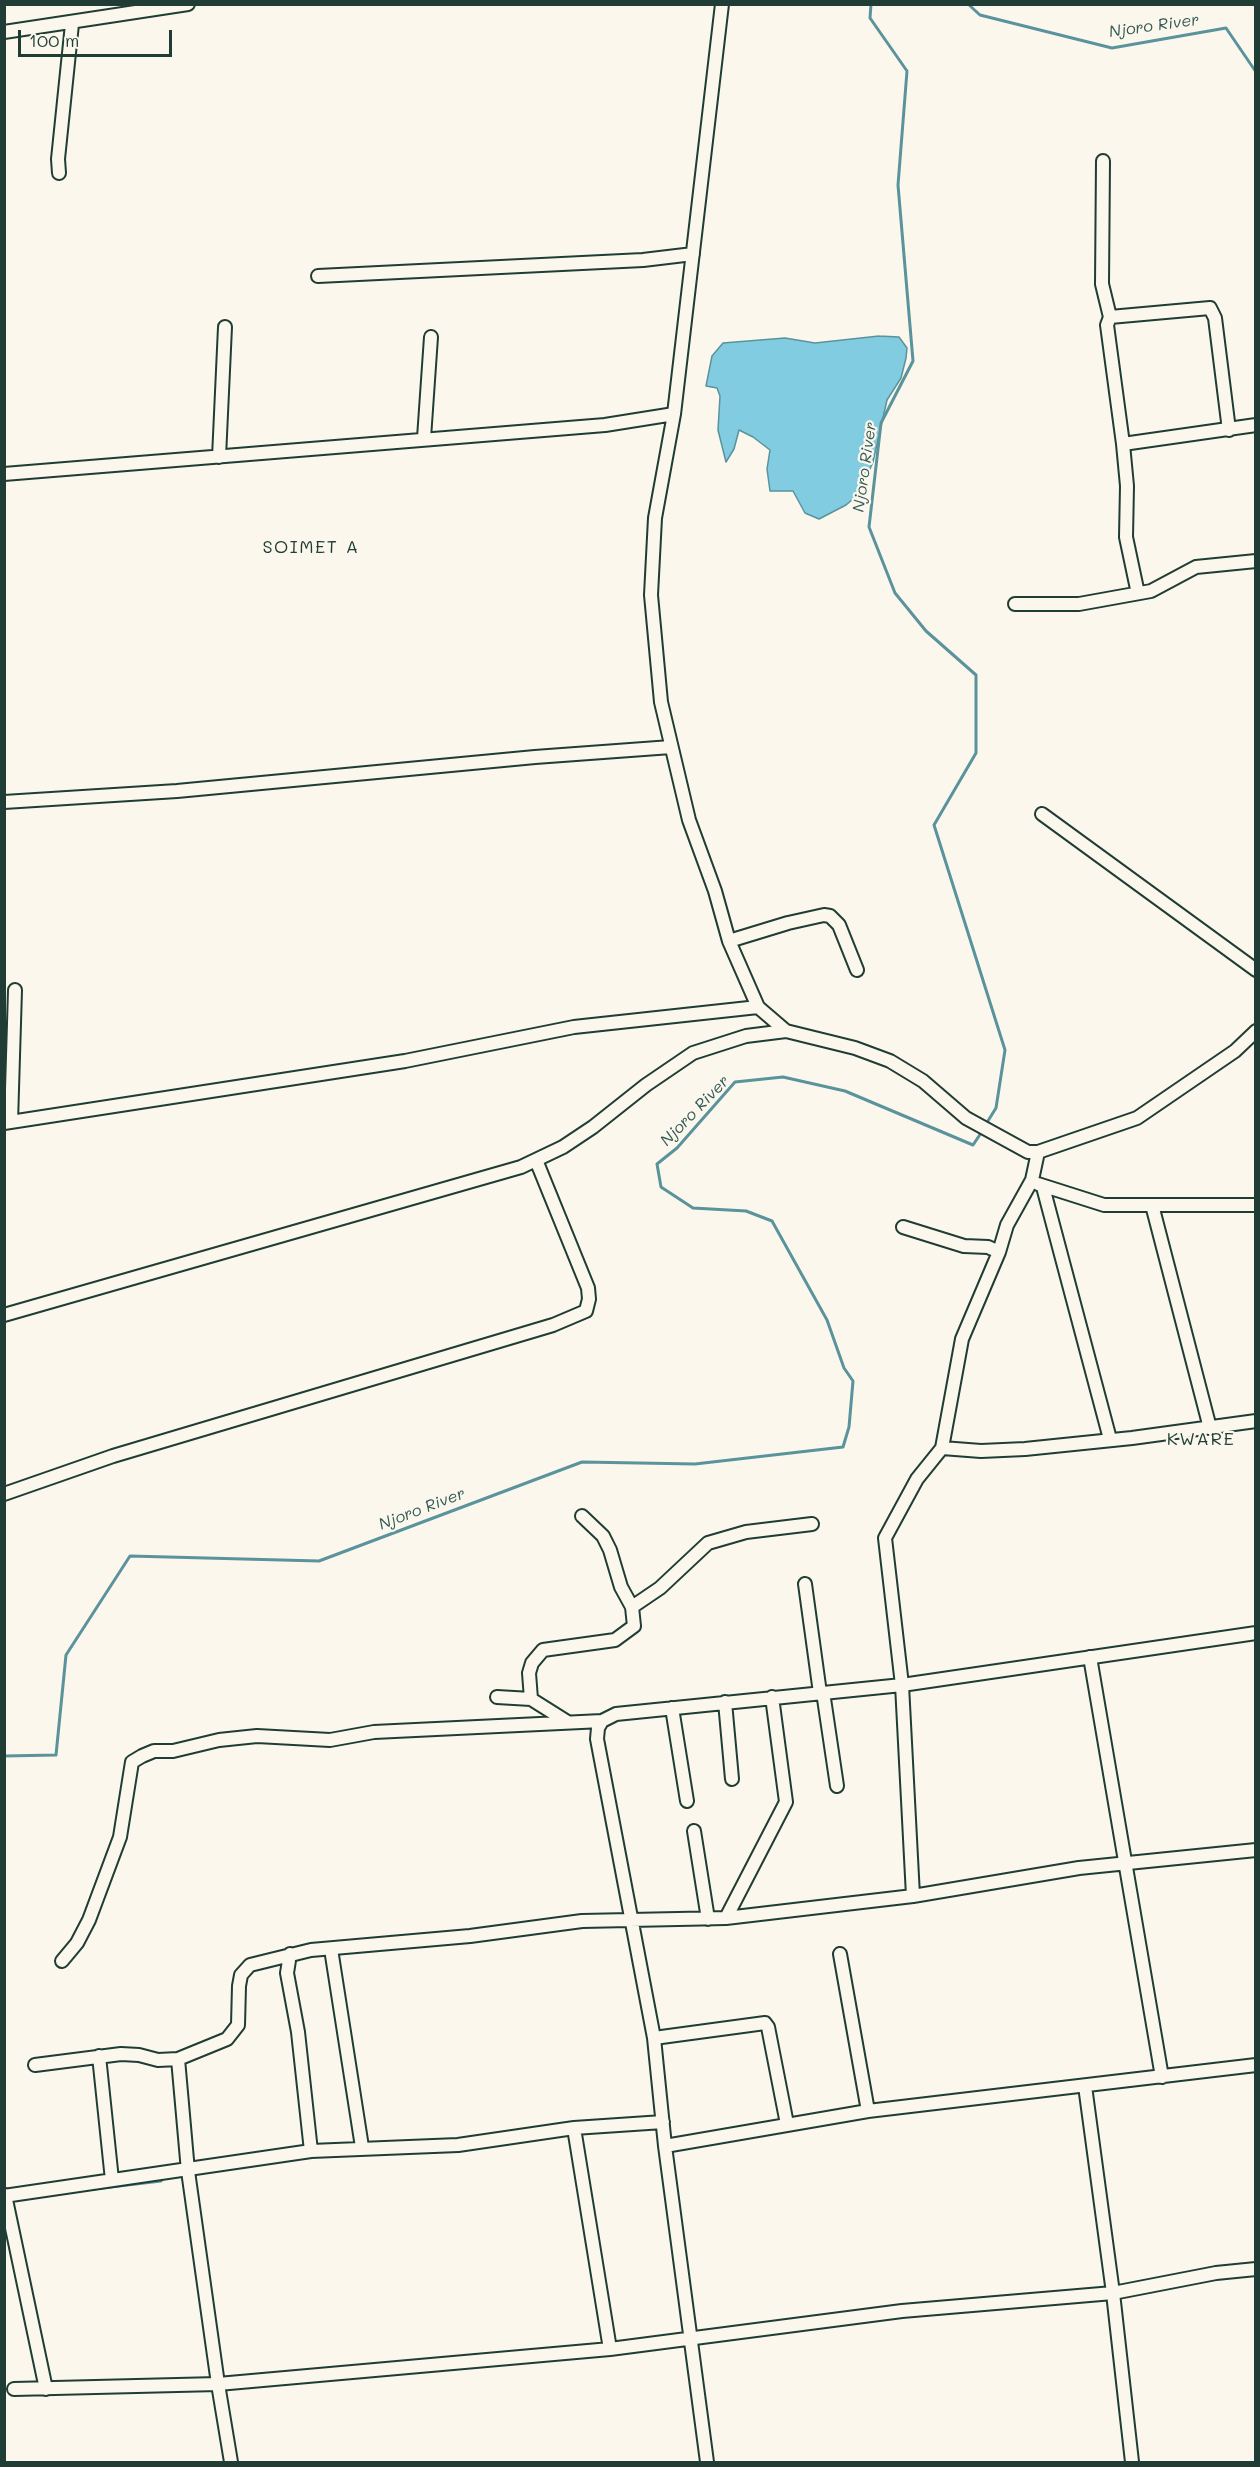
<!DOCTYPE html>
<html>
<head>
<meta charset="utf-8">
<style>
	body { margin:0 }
	#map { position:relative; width:1260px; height:2467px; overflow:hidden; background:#fbf7ec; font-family:Mali,sans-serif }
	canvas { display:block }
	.frame { position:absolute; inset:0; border:6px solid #1f3d34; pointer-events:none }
	.scale { position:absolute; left:18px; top:30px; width:154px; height:27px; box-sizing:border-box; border:3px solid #1f3d34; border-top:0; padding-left:8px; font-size:18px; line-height:21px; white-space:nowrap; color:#1f3d34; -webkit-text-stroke:4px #fbf7ec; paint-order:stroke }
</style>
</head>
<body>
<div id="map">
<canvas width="1260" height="2467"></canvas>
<div class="frame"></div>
<div class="scale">100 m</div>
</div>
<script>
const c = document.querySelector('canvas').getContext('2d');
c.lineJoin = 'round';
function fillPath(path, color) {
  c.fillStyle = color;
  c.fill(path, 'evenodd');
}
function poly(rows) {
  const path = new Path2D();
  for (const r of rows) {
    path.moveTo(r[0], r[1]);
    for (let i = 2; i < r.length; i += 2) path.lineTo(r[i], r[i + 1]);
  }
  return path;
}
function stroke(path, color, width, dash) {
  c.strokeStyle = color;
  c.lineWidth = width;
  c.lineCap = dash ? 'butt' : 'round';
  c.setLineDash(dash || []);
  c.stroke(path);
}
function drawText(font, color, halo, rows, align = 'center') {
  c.font = font + ' Mali,sans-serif';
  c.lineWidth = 4.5;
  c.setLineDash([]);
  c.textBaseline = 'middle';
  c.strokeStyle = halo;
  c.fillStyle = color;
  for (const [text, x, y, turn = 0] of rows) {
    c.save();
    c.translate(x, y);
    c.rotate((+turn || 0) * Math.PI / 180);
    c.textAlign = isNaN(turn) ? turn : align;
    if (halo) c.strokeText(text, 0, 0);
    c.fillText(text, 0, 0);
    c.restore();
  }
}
const water = poly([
	[879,336,899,337,907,348,906,358,901,378,887,400,873,462,859,494,846,505,819,519,805,513,793,491,770,491,767,469,770,450,753,437,739,430,734,449,726,462,718,430,720,396,717,388,706,386,712,356,723,343,785,338,815,343,879,336]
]);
fillPath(water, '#81cce1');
stroke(water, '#5a939c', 1.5);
stroke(poly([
	[871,4,870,18,907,71,898,185,913,361,881,423,869,527,895,593,926,631,976,675,976,753,934,825,1005,1050,996,1108,986,1124],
	[968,4,980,15,1112,48,1226,28,1256,72],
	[4,1756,56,1755,66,1655,130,1556,319,1561,582,1462,695,1464,843,1447,849,1427,853,1381,844,1368,827,1320,772,1221,746,1211,693,1208,661,1187,657,1164,677,1148,735,1082,783,1077,845,1091,973,1145,983,1130],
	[60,2193,161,2181]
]), '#5a939c', 3);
const minor = poly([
	[722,4,674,414,655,518,651,595,661,702,689,820,715,891,729,941,758,1007,786,1031],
	[4,32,188,4],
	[1103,161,1102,284,1110,317],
	[59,173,58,159,72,24],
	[318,276,643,260,693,254],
	[424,438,431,337],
	[1123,444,1256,425],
	[219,457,225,327],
	[4,474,605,425,674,414],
	[1135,593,1137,589,1126,537,1127,486,1123,444,1107,325,1110,317,1210,308,1215,318,1229,430],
	[1015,604,1079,604,1151,591,1196,567,1256,561],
	[4,802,177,791,535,757,671,747],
	[1042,814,1256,970],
	[729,941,788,923,824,915,830,916,839,925,857,970],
	[11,1122,15,990],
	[4,1123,405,1061,574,1027,758,1007],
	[1038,1184,1104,1205,1256,1205],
	[1043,1187,1110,1439],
	[1152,1205,1210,1428],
	[903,1227,964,1246,988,1247,999,1252],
	[4,1315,521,1167,563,1147,593,1127,646,1085,693,1053,746,1036,786,1031,855,1048,890,1061,923,1081,966,1118,1028,1152,1038,1152,1137,1118,1235,1051,1256,1031],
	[942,1448,981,1451,1025,1449,1132,1438,1256,1421],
	[4,1494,113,1456,553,1325,586,1311,589,1299,588,1288,536,1160],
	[805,1584,820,1693],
	[632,1607,660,1588,708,1543,746,1532,812,1524],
	[1090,1657,1162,2077],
	[823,1692,837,1786],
	[497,1697,531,1699,566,1721],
	[531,1699,529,1673,532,1663,543,1650,615,1640,634,1626,632,1607,621,1587,610,1550,603,1536,582,1516],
	[725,1702,732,1779],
	[672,1708,687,1801],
	[694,1831,708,1919],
	[913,1896,902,1685,885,1538,917,1479,942,1448,962,1339,999,1252,1007,1225,1032,1180,1038,1152],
	[726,1918,786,1802,772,1697],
	[331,1949,362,2147],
	[290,1954,287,1973,298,2032,311,2151],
	[840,1954,868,2111],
	[62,1961,77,1943,89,1920,120,1837,132,1762,142,1756,154,1751,173,1751,219,1740,257,1736,330,1740,374,1732,602,1721],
	[654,2038,765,2023,768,2027,787,2124],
	[99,2056,112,2180],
	[35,2065,121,2054,139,2055,158,2060,178,2059,227,2039,238,2025,239,1986,241,1975,250,1965,311,1950,470,1936,582,1921,726,1918,913,1896,1079,1868,1256,1850],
	[1085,2086,1113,2293,1132,2462],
	[574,2128,610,2349],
	[665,2146,868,2111,1256,2065],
	[5,2195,46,2389],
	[4,2196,311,2151,458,2145,574,2128,663,2122],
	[14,2389,218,2384,188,2171,178,2059],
	[231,2462,218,2384,610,2349,902,2311,1113,2293,1216,2273,1256,2269],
	[707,2462,665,2146,654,2038,597,1739,598,1728,602,1721,616,1714,902,1685,1256,1633]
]);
stroke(minor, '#1f3d34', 16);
stroke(minor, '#fbf7ec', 12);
drawText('italic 16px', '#335a57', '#fbf7ec', [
	["Njoro River",1154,26,-8],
	["Njoro River",865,467,-82],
	["Njoro River",695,1111,-46],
	["Njoro River",422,1509,-21]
]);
c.letterSpacing = '1.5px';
drawText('18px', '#1f3d34', '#fbf7ec', [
	["SOIMET A",311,547],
	["KWARE",1201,1439]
]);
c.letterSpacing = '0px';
</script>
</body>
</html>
